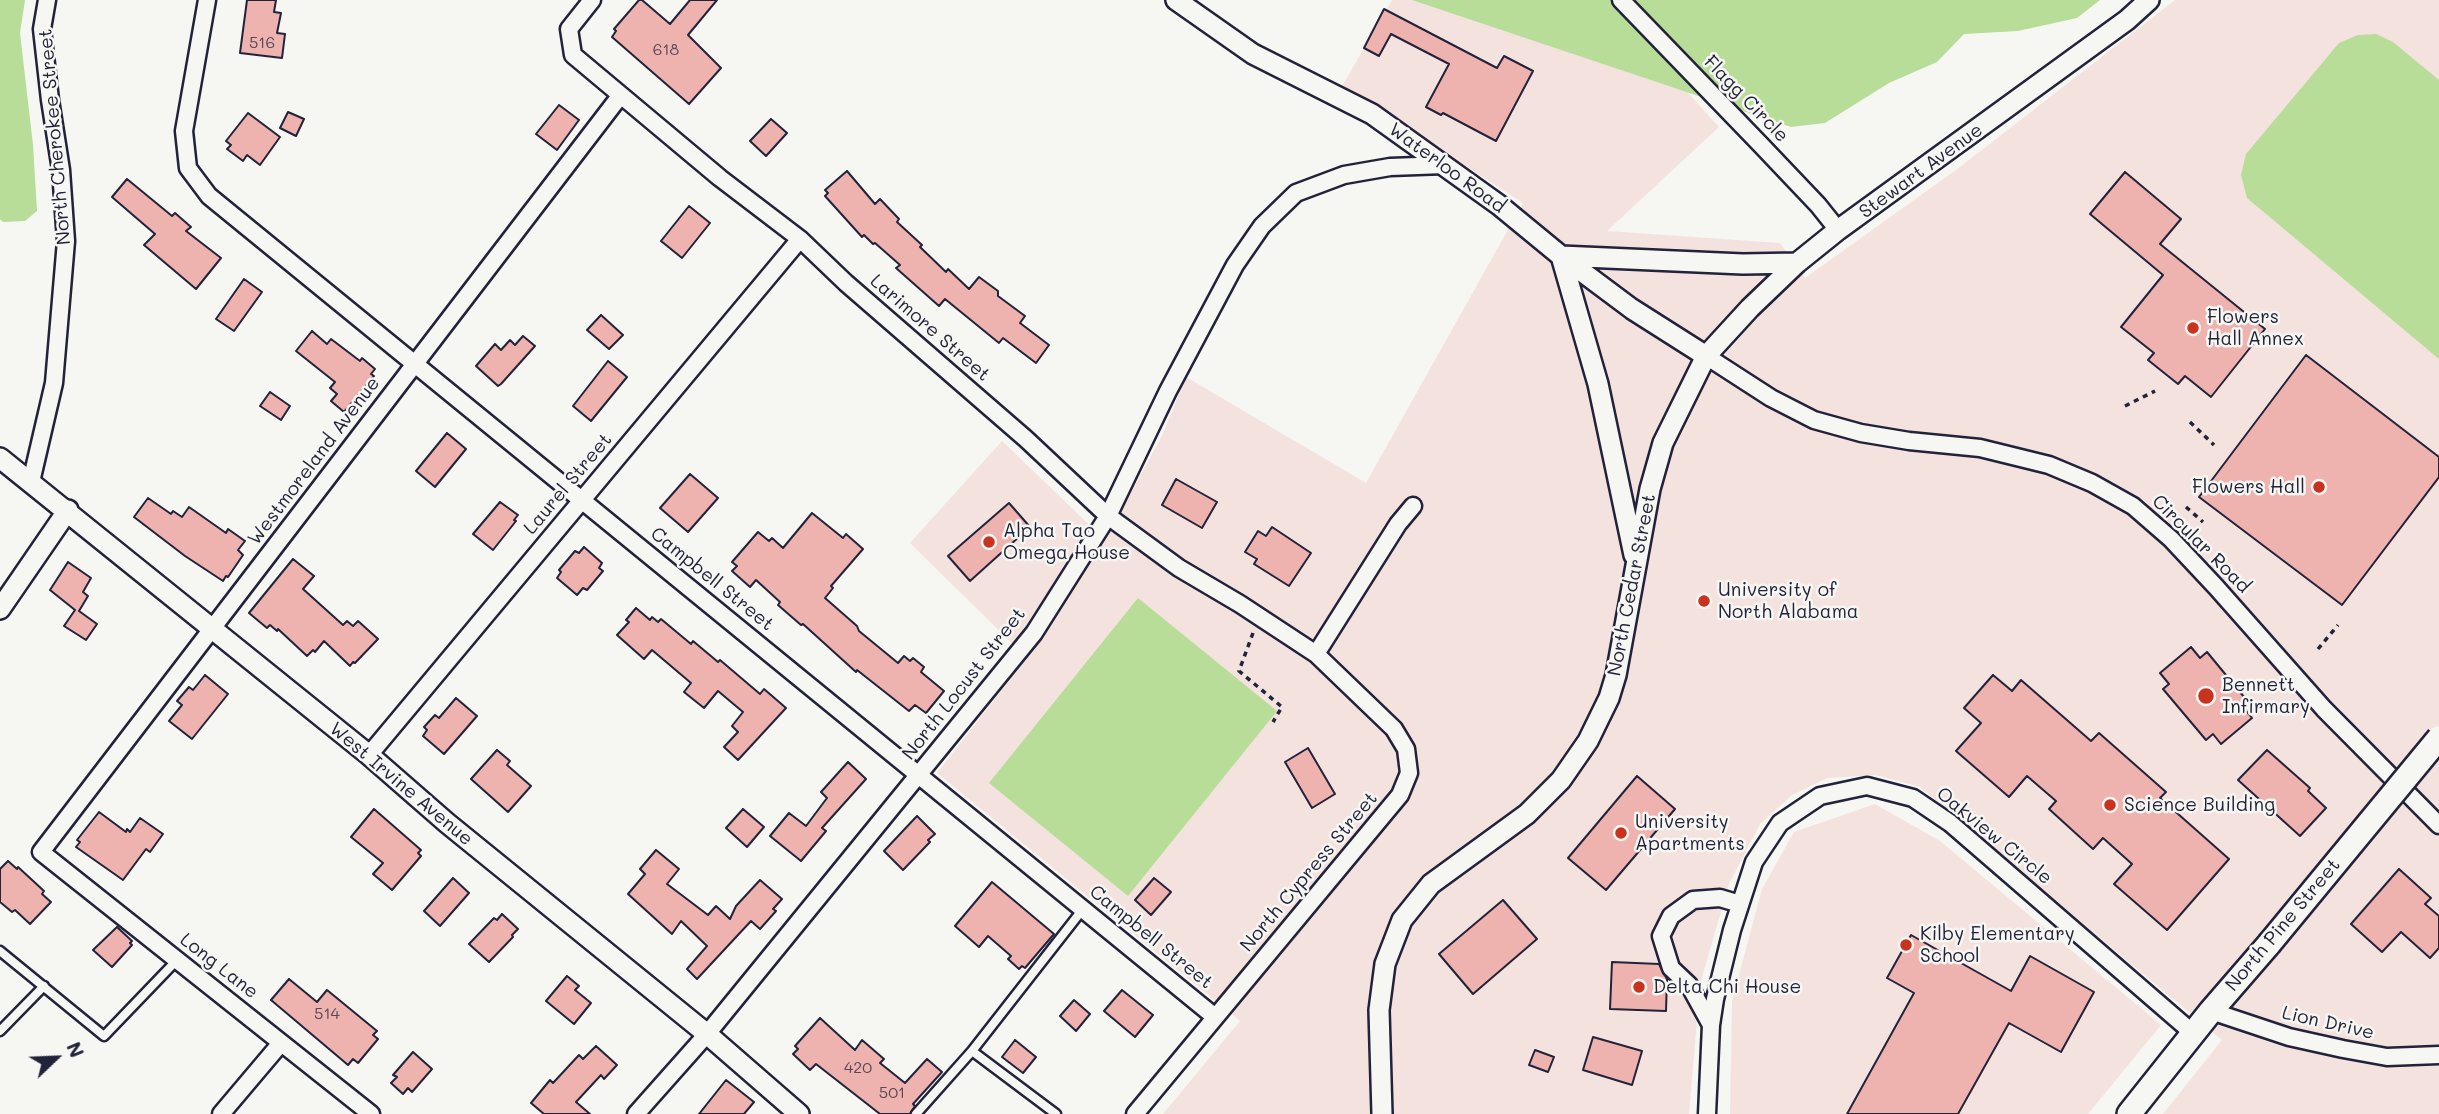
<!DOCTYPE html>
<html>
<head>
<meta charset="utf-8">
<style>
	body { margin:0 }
	#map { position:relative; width:2439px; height:1114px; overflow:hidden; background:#f6f6f2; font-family:Mali,sans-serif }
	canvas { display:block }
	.north { position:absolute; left:21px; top:1023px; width:70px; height:70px; -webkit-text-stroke:5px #f6f6f2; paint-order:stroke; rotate:67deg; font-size:19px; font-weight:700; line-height:28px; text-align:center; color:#22223b }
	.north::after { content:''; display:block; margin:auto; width:24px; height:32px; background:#22223b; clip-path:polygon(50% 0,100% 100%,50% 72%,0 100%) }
</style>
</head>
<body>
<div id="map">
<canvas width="2439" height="1114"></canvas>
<div class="north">N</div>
</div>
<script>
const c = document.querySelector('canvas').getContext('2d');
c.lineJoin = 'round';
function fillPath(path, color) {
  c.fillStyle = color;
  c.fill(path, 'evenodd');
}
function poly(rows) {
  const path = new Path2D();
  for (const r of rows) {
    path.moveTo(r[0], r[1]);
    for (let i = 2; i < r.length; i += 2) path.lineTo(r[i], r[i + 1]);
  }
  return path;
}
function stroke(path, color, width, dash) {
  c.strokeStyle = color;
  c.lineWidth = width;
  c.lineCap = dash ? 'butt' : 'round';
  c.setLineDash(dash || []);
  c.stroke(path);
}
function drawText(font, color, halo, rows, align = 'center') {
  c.font = font + ' Mali,sans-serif';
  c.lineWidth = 5;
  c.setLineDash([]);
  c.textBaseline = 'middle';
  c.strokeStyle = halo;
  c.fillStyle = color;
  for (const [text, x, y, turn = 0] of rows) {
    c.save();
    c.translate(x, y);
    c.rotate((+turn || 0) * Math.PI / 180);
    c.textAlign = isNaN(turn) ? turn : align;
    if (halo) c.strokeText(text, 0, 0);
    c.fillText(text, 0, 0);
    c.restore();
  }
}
fillPath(poly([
	[1392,0,1532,0,1662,64,1719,127,1607,231,1780,243,1805,278,1956,170,2175,0,2439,0,2439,1114,2163,1114,2222,1040,1920,787,1876,775,1827,778,1792,795,1760,824,1729,884,1700,984,1689,1114,1163,1114,1240,1021,937,773,1027,658,910,543,1002,441,1105,540,1163,434,1186,377,1366,483,1523,203,1406,128,1377,105,1341,88],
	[1875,804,1940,841,2161,1025,2088,1114,1730,1114,1732,1001,1762,889,1794,832]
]), '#f4e2de');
fillPath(poly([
	[0,0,25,0,20,33,33,145,37,211,25,221,3,222,0,219],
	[1412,0,2100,0,2077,18,2018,31,1964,34,1937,62,1889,83,1825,123,1791,127],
	[2376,34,2393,42,2439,80,2439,359,2247,198,2241,175,2246,154,2339,43,2358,35],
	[1138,598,1277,711,1128,896,989,783]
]), '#b7dd99');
const building = poly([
	[247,0,276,0,274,12,281,13,277,33,285,34,282,58,240,53,247,0],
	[639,0,642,0,670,24,690,0,717,0,688,35,721,68,689,104,612,37,616,31,614,29,639,0],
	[1384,9,1497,68,1504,56,1533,71,1496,141,1443,113,1441,115,1426,107,1449,64,1391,34,1379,56,1364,48,1384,9],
	[559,105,579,120,557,150,536,134,559,105],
	[288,112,304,119,296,136,280,128,288,112],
	[248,113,280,137,260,165,247,155,243,161,227,149,231,145,226,141,248,113],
	[771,119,787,133,766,156,750,141,771,119],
	[847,171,875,204,880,199,899,219,897,222,922,245,920,247,946,272,948,269,969,289,979,277,998,291,998,296,1025,316,1020,323,1049,345,1036,363,1003,338,999,343,945,299,939,306,896,268,900,265,875,243,873,244,864,235,862,237,825,196,828,193,825,190,847,171],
	[2125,172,2181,219,2160,244,2265,329,2211,397,2185,376,2178,384,2148,360,2154,353,2121,327,2163,275,2090,214,2125,172],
	[127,179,172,216,175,213,191,227,186,231,221,258,196,289,144,245,155,234,112,197,127,179],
	[689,206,710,223,682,258,661,241,689,206],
	[244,279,262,292,234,331,216,319,244,279],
	[601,315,623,335,609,349,587,330,601,315],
	[312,331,327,344,331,339,360,361,362,358,375,369,371,374,374,376,344,412,331,401,337,394,330,388,335,382,296,351,312,331],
	[523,336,535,346,501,384,498,386,476,366,495,344,501,350,510,340,515,345,523,336],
	[2306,355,2439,457,2439,477,2342,605,2199,497,2306,355],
	[608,361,627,377,591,421,573,406,608,361],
	[270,392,290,406,281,420,260,406,270,392],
	[447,433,466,449,435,487,416,471,447,433],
	[690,474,718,498,688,532,660,508,690,474],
	[1176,479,1217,502,1202,528,1162,505,1176,479],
	[148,498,171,514,173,511,182,517,189,507,226,533,228,529,245,541,238,550,243,555,228,577,226,576,223,581,185,556,134,517,148,498],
	[500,502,518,515,514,520,516,521,493,550,473,534,500,502],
	[1009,503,1030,527,970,581,948,556,1009,503],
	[812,513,843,538,846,534,863,549,831,586,833,588,825,598,857,626,859,631,898,663,904,656,910,661,913,658,924,667,921,672,944,691,926,713,915,705,909,711,857,670,856,672,803,624,801,625,778,605,780,602,756,580,750,587,732,571,737,566,732,562,758,532,769,541,772,538,783,548,812,513],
	[1272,527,1311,553,1289,586,1254,564,1257,559,1245,552,1258,531,1266,536,1272,527],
	[584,547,602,563,599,568,603,571,587,590,583,588,577,595,557,578,561,572,559,570,575,551,579,553,584,547],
	[293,559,314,576,303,589,343,625,347,621,353,626,358,621,378,639,355,663,353,662,350,666,324,641,315,652,313,650,307,656,278,629,277,631,270,625,267,628,249,613,293,559],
	[68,562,91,578,83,592,88,596,79,611,97,624,86,640,64,626,75,610,50,590,68,562],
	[636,608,650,620,652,617,658,622,661,619,691,644,693,641,718,662,720,660,760,694,764,689,786,708,738,760,724,747,738,732,732,726,743,712,718,691,704,708,684,692,691,683,652,650,644,659,617,635,629,622,626,620,636,608],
	[2191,647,2200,658,2207,652,2249,703,2244,708,2252,718,2221,744,2213,734,2206,740,2163,689,2169,684,2160,673,2191,647],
	[205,675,228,694,192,739,169,721,182,705,177,701,189,687,193,690,205,675],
	[1993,675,2012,691,2021,680,2091,741,2099,733,2166,792,2160,798,2229,859,2167,930,2114,884,2132,864,2103,838,2093,849,2049,809,2056,801,2027,776,2009,797,1956,751,1981,723,1964,708,1993,675],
	[456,698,477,716,444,754,423,736,427,730,424,727,435,715,439,718,456,698],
	[1308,748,1335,794,1312,808,1285,762,1308,748],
	[497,750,510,761,507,765,531,786,508,812,471,779,497,750],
	[2267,750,2310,788,2308,791,2326,808,2300,836,2238,780,2267,750],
	[848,762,866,779,822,828,826,831,801,861,770,836,789,813,806,826,827,798,821,792,848,762],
	[1637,776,1675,809,1606,890,1568,858,1637,776],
	[374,809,421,850,418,853,421,856,392,890,373,874,383,863,351,837,374,809],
	[743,809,764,827,747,847,726,828,743,809],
	[99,812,126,832,127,829,130,832,140,818,163,834,150,852,146,849,123,880,76,847,80,842,77,840,99,812],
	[917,816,935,834,928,840,930,842,903,870,884,851,917,816],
	[656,850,679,869,667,884,708,915,716,906,730,919,736,906,760,880,782,899,773,909,776,911,760,929,751,921,697,979,687,969,707,946,681,921,672,934,628,894,645,874,640,869,656,850],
	[8,861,17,869,18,867,44,891,42,894,51,902,30,924,15,910,12,912,0,902,0,869,8,861],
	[2399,869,2431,898,2425,904,2439,916,2439,948,2430,958,2401,932,2382,952,2351,924,2399,869],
	[453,878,469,893,440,926,424,911,453,878],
	[1154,878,1171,892,1151,915,1135,900,1154,878],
	[992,882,1054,934,1025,968,1022,966,1019,969,1008,959,1011,956,988,936,979,947,955,926,992,882],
	[1503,900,1537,939,1473,994,1439,954,1503,900],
	[502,914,518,929,512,935,513,937,489,962,469,944,494,918,497,920,502,914],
	[117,927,132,941,130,943,132,945,112,967,93,950,117,927],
	[1911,935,2011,991,2030,956,2094,992,2061,1052,2009,1023,1958,1114,1847,1114,1914,993,1887,978,1911,935],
	[1612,962,1659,964,1667,979,1666,1011,1610,1009,1612,962],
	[567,976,579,986,575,990,591,1003,574,1024,546,1001,567,976],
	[289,979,317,1002,327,990,377,1031,373,1035,378,1039,358,1063,353,1059,348,1065,271,1000,289,979],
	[1122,990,1153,1015,1135,1037,1104,1011,1122,990],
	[1074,1000,1090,1014,1076,1031,1060,1016,1074,1000],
	[820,1018,855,1050,862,1040,884,1059,880,1063,905,1083,927,1059,942,1072,913,1104,915,1106,910,1114,880,1114,816,1064,810,1070,793,1054,798,1049,795,1046,820,1018],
	[1593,1037,1642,1051,1632,1085,1583,1070,1593,1037],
	[1015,1040,1036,1057,1023,1073,1002,1057,1015,1040],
	[596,1046,617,1065,604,1079,601,1075,576,1102,590,1114,544,1114,531,1103,550,1080,553,1083,579,1055,583,1059,596,1046],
	[1535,1050,1554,1057,1548,1072,1529,1065,1535,1050],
	[413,1052,432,1069,412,1092,408,1088,403,1094,391,1083,397,1077,393,1075,413,1052],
	[726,1080,754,1102,744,1114,699,1114,726,1080]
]);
fillPath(building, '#efb3af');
stroke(building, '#22223b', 2);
const service = poly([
	[0,951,104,1036,177,960],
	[0,1031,44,986],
	[972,1051,1056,1114],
	[916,1114,972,1051,1083,909]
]);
const minor = poly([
	[207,0,184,131,188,168,209,196,1215,1017],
	[592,0,569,29,573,55,720,178,800,239,846,283,1026,439,1108,516,1179,568,1240,604,1316,654,1394,729,1406,749,1409,773,1400,795,1135,1114],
	[1621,0,1761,145,1818,205,1838,230],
	[1706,356,1771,398,1814,420,1861,433,1909,441,1980,448,2049,465,2092,483,2133,506,2171,539,2216,587,2324,709,2439,825],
	[31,482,54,383,66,241,61,170,50,100,42,29,47,0],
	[1316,654,1398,524,1413,506],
	[369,755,800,239],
	[2211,1011,2289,1037,2343,1049,2387,1057,2439,1055],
	[1711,1025,1689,985,1671,968,1661,936,1671,916,1693,900,1720,898,1740,904],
	[221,1114,281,1043],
	[371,1114,41,852,620,96],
	[636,1114,707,1034,1034,633,1108,516,1168,391,1235,265,1262,226,1296,193,1344,175,1390,167,1445,165],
	[1707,1114,1711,1025,1715,999,1732,930,1754,862,1780,823,1820,796,1867,786,1913,798,1950,823,2194,1034]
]);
const tertiary = poly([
	[1176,0,1253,54,1372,114,1499,205,1561,256,1632,309,1706,356],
	[0,458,369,755,447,823,707,1034,799,1114],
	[1634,555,1598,384,1561,256,1743,264,1797,263],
	[0,609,68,510],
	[1382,1114,1379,1010,1385,964,1402,920,1431,884,1527,814,1561,780,1588,741,1609,698,1616,675,1650,489,1663,443,1706,356,1750,308,1797,263,1838,230,2127,20,2149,0]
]);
const secondary = poly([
	[2129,1114,2211,1011,2269,944]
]);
stroke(service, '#22223b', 13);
stroke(minor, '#22223b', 21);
stroke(tertiary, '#22223b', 24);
stroke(secondary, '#22223b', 28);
stroke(poly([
	[2125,406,2155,391],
	[2190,422,2214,445],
	[2186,507,2203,522],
	[1253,633,1239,671,1282,707,1273,722],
	[2318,649,2338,625]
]), '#22223b', 3.5, [5, 5]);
stroke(service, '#f6f6f2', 8);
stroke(minor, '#f6f6f2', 16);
stroke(tertiary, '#f6f6f2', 19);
stroke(secondary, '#f6f6f2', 23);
const secondaryBridge = poly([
	[2269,944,2439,738]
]);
stroke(secondaryBridge, '#22223b', 28, []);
stroke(secondaryBridge, '#f6f6f2', 23);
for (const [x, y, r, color] of [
	[2193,328,7,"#c8321e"],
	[2319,487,7,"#c8321e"],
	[989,542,7,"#c8321e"],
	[1704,601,7,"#c8321e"],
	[2206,696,9,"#c8321e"],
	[2110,805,7,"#c8321e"],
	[1621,833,7,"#c8321e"],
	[1906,945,7,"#c8321e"],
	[1639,987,7,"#c8321e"]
]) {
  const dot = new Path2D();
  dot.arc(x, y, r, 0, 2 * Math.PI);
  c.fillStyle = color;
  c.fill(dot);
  stroke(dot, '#f6f6f2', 2.5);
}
drawText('16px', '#554658', null, [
	["516",262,43],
	["618",666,50],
	["514",327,1014],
	["420",858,1068],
	["501",892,1093]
]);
drawText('19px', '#22223b', '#f6f6f2', [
	["Flagg Circle",1746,99,46],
	["North Cherokee Street",55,137,-95],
	["Waterloo Road",1447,168,36],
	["Stewart Avenue",1921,171,-36],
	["Larimore Street",930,328,41],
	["Westmoreland Avenue",314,461,-53],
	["Laurel Street",568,484,-50],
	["Circular Road",2201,544,45],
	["Campbell Street",712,579,39],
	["North Cedar Street",1632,585,-79],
	["North Locust Street",964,684,-52],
	["West Irvine Avenue",401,784,40],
	["Oakview Circle",1994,836,39],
	["North Cypress Street",1309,872,-50],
	["North Pine Street",2283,925,-50],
	["Campbell Street",1151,937,39],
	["Long Lane",219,966,38],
	["Lion Drive",2328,1023,13]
]);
drawText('19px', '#22223b', '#f6f6f2', [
	["Flowers",2207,317],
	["Hall Annex",2207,339],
	["Flowers Hall",2305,487,"right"],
	["Alpha Tao",1003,531],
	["Omega House",1003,553],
	["University of",1718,590],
	["North Alabama",1718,612],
	["Bennett",2222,685],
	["Infirmary",2222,707],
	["Science Building",2124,805],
	["University",1635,822],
	["Apartments",1635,844],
	["Kilby Elementary",1920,934],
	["School",1920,956],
	["Delta Chi House",1653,987]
], 'left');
</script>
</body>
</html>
